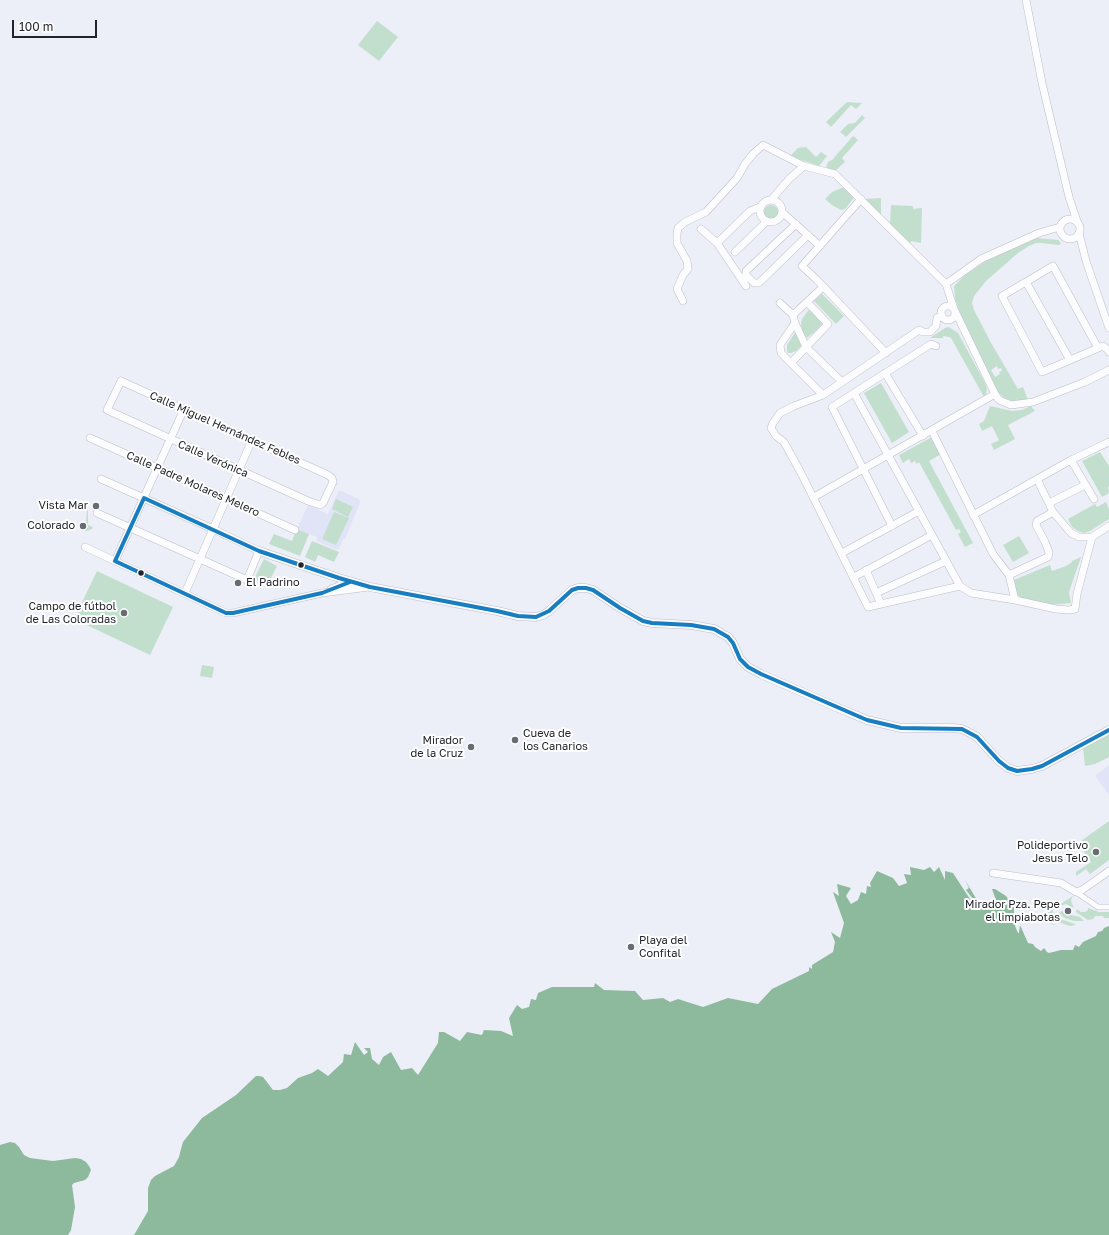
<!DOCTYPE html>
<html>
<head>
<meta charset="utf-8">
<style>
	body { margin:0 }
	#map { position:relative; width:1109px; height:1235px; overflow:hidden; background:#eceef8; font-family:"Golos Text",sans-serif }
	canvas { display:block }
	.scale { position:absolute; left:12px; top:20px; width:85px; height:18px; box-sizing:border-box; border:2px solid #23242b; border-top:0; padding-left:5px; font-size:12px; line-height:14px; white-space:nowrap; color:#23242b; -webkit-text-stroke:3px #fff; paint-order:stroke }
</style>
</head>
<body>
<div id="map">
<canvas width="1109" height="1235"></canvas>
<div class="scale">100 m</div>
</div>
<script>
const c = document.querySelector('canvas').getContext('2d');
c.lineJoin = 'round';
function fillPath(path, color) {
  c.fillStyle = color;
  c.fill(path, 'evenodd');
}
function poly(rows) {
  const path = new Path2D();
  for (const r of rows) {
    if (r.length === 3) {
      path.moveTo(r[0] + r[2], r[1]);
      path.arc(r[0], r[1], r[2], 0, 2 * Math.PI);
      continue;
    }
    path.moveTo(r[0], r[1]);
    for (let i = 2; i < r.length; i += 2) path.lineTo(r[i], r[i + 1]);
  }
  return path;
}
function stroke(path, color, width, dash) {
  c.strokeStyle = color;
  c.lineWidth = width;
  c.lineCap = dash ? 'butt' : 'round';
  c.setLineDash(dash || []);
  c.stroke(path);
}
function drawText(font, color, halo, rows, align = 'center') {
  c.font = font + ' "Golos Text",sans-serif';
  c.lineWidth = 4;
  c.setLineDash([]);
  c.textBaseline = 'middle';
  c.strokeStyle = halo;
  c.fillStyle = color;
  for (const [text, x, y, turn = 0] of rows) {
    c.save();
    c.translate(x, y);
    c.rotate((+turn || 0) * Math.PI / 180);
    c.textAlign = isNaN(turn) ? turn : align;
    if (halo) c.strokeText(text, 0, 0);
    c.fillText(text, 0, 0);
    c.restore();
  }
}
fillPath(poly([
	[339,490,359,499,360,503,345,539,343,539,339,549,337,550,316,541,317,537,297,529,308,505,328,514],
	[1109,765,1109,795,1095,776]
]), '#e0e4f6');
fillPath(poly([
	[377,21,398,37,379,61,358,45],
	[847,102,862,103,856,109,851,105,831,127,826,122],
	[862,115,865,118,846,137,840,132,848,124,855,123],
	[853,136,858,140,842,158,845,162,835,171,826,168,828,162,832,160],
	[806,147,816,157,821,152,827,156,819,166,790,156,798,148],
	[844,187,853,195,853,199,845,209,841,210,832,205,825,199,832,192],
	[881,198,881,215,865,199],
	[771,212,7],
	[891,205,913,206,913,209,922,208,921,243,911,241,910,244,890,224],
	[1037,238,1058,240,1061,243,1059,245,1041,243,1036,243,1029,246,1018,253,986,281,974,296,972,303,974,310,990,341,1018,389,1023,387,1028,400,1012,401,1005,398,996,391,960,314,955,298,954,286,964,276,993,256,1025,242],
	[997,366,998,369,1001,368,1002,371,999,372,1000,374,995,377,991,370],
	[822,294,844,316,836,324,814,301],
	[810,308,821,321,822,323,820,327,807,338,802,331,801,324,802,319],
	[949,327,958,333,985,383,987,389,986,394,984,397,951,338,949,337,943,336,943,338,930,338,945,328],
	[796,331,802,345,796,351,791,353,788,353,787,351,787,345],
	[881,383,909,432,892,443,864,393],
	[990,406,1012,411,1022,410,1031,406,1035,411,1008,425,1015,439,994,450,991,444,999,440,992,426,982,431,979,424,984,421],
	[932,437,941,454,929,461,973,543,965,547,958,534,961,532,959,529,956,530,919,462,917,464,915,461,911,463,909,459,903,463,899,455],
	[1100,452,1109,466,1109,486,1108,487,1109,493,1102,497,1082,461],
	[336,499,353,507,348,517,332,509],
	[1106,502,1109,509,1109,519,1090,531,1084,533,1078,531,1072,527,1068,519,1095,504,1097,507],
	[87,509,88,509,88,525,93,527,92,529,86,531,84,530,86,524],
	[334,512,349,518,336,545,322,539],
	[297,529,309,534,300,556,269,544,274,534,292,541],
	[1019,536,1029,553,1013,562,1003,545],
	[312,541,339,552,334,562,318,555,315,562,305,557],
	[1081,557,1069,592,1071,603,1049,605,1023,600,1017,594,1014,580,1050,565,1052,571,1066,566,1072,562,1072,561],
	[264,559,277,566,267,586,254,579],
	[97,571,173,607,150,655,74,619],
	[202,665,214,667,212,678,200,676],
	[1109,734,1109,757,1095,764,1085,766,1083,748],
	[1109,821,1109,860,1090,874,1086,869,1076,876,1076,872,1091,862,1078,843],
	[1073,896,1074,896,1072,897,1071,901,1074,908,1066,904,1056,907],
	[1088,908,1099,912,1109,912,1109,918,1104,918,1103,916,1095,916,1093,919,1088,920,1076,912,1077,909,1081,912,1085,912,1088,910],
	[1053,909,1053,913,1048,917,1047,919,1048,921,1058,926,1039,919],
	[1062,911,1064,911,1071,915,1080,917,1084,921,1074,921,1065,918,1059,914,1059,913],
	[1053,915,1063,920,1075,924,1075,925,1070,926,1052,920,1051,917]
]), '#c2dfce');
fillPath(poly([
	[910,867,924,870,930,867,934,872,939,867,945,880,945,871,953,873,970,899,973,899,966,890,969,888,965,880,980,905,987,906,992,899,996,900,992,889,995,889,1006,896,1014,907,1014,916,1017,920,1015,926,1018,933,1019,933,1020,925,1028,943,1033,944,1035,947,1041,951,1044,948,1047,952,1049,953,1061,950,1073,950,1075,945,1079,947,1083,942,1096,936,1098,932,1102,931,1104,928,1109,926,1109,1235,134,1235,148,1211,148,1188,151,1180,155,1176,174,1166,179,1157,181,1149,183,1142,202,1118,236,1095,256,1076,259,1076,263,1077,273,1090,280,1090,287,1088,298,1078,312,1073,318,1069,328,1076,343,1062,344,1054,351,1055,355,1042,364,1055,368,1052,364,1048,370,1048,372,1059,379,1065,383,1057,391,1052,401,1070,412,1068,418,1075,438,1043,439,1032,444,1032,460,1041,467,1032,482,1035,484,1030,501,1031,513,1036,509,1018,517,1005,522,1009,529,1007,531,999,536,1000,538,993,552,987,594,987,595,983,604,990,635,991,643,1000,663,998,670,1002,678,999,703,1007,728,998,758,1004,772,989,809,971,809,967,812,969,812,965,833,952,835,942,831,932,840,938,844,923,833,892,839,896,837,884,851,888,846,896,851,904,858,900,861,892,866,894,867,886,871,887,870,883,877,871,893,878,899,886,907,883,904,874,911,875],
	[10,1142,15,1143,19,1147,24,1155,30,1158,53,1161,75,1158,81,1159,86,1162,89,1166,91,1170,88,1177,85,1180,74,1183,72,1185,75,1207,71,1230,68,1235,0,1235,0,1145]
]), '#8dba9c');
const pedestrian = poly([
	[1076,892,1098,907,1109,907]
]);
const minor = poly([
	[1026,0,1042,83,1069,197,1077,221],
	[861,199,802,266,817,280,886,353],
	[771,211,11],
	[771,200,789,179,804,166,835,174,946,284,954,309],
	[782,212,820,246],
	[1070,229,10],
	[796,224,746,271,746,275,754,283,759,283,808,235],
	[701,229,717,243,746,286],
	[1079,233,1086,261,1109,328],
	[717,243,750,211,760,207],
	[735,252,766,222],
	[1026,282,1070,360],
	[946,284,981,259,1039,233,1060,227],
	[683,301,677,289,683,275,688,269,687,261,677,243,677,234,678,228,685,222,706,212,737,178,745,164,753,154,763,145,804,166],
	[780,303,793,315],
	[948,313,7],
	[955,311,995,394,999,400,1011,405,1033,402,1085,382,1109,370],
	[942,315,937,318,936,326,930,332,923,332,919,330,823,395,794,406,780,413,773,423,771,428,776,436,784,442,801,473,868,607,960,586],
	[795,323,806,347,842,382],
	[1098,348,1053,266,1002,296,1042,372,1103,346,1108,350,1109,352],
	[791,363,828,324,807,302],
	[885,373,923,436],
	[121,381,328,475,332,478,333,482,323,503,320,505,308,501,107,410,121,381],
	[854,393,960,586,971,593,1015,600,1056,609,1069,610,1075,609,1077,594,1092,537],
	[823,395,781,353,780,345,795,323,793,315,823,287],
	[932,431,993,554,1009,575,1015,600],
	[90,438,227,499,295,530],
	[1071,460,1094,499],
	[1037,479,1053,512,1071,533,1079,537,1092,537,1109,526],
	[814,497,995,394],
	[1049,503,1085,485],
	[97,513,247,580,259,551,213,529,101,479],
	[973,515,1071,460,1109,442],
	[892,526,832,407,931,344,936,346],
	[85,547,226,613,233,613,322,593,369,587],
	[842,553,919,511],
	[115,561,184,409],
	[866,570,881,604],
	[1009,575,1048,557,1049,552,1045,542,1036,525,1037,521,1053,512],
	[854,577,932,535],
	[331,589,350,582],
	[185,593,252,440],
	[876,593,946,561],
	[993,873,1061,883,1076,892,1082,890,1109,871]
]);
const tertiary = poly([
	[259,551,339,578,370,587,497,611,518,616,536,617,543,615,549,611,572,590,578,588,586,588,593,590,620,608,643,621,652,623,691,625,714,629,728,637,733,643,740,659,748,667,761,674,836,707,867,720,901,728,952,728,962,729,968,732,977,737,999,761,1008,768,1017,771,1032,769,1042,766,1109,730]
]);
stroke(pedestrian, '#bdbec6', 6);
stroke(minor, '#bdbec6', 8);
stroke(tertiary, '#bdbec6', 9);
stroke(pedestrian, '#fcfcfe', 5);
stroke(minor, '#fcfcfe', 7);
stroke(tertiary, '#fcfcfe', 8);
stroke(poly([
	[115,561,144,498,259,551,339,578,370,587,497,611,518,616,536,617,549,611,572,590,578,588,586,588,593,590,620,608,643,621,652,623,691,625,714,629,728,637,733,643,740,659,748,667,761,674,867,720,901,728,962,729,977,737,999,761,1008,768,1017,771,1032,769,1042,766,1109,730],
	[115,561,226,613,233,613,322,593,350,582]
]), '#187ec2', 4);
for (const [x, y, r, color] of [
	[96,506,4,"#696b73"],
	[83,526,4,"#696b73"],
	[301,565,3.5,"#23242b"],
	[141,573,3.5,"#23242b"],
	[238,583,4,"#696b73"],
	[124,613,4,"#696b73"],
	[515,740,4,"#696b73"],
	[471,747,4,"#696b73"],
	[1096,852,4,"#696b73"],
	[1068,911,4,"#696b73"],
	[631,947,4,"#696b73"]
]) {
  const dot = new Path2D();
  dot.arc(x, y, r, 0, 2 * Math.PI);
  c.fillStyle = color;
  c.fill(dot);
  stroke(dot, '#fff', 1.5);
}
drawText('11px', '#23242b', '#fff', [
	["Calle Miguel Hernández Febles",225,428,24],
	["Calle Verónica",213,459,24],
	["Calle Padre Molares Melero",193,484,24]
]);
drawText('11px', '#23242b', '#fff', [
	["Vista Mar",88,506],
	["Colorado",75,526],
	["El Padrino",246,583,"left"],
	["Campo de fútbol",116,607],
	["de Las Coloradas",116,620],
	["Cueva de",523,734,"left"],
	["los Canarios",523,747,"left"],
	["Mirador",463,741],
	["de la Cruz",463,754],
	["Polideportivo",1088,846],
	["Jesus Telo",1088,859],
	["Mirador Pza. Pepe",1060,905],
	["el limpiabotas",1060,918],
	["Playa del",639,941,"left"],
	["Confital",639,954,"left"]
], 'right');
</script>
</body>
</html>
